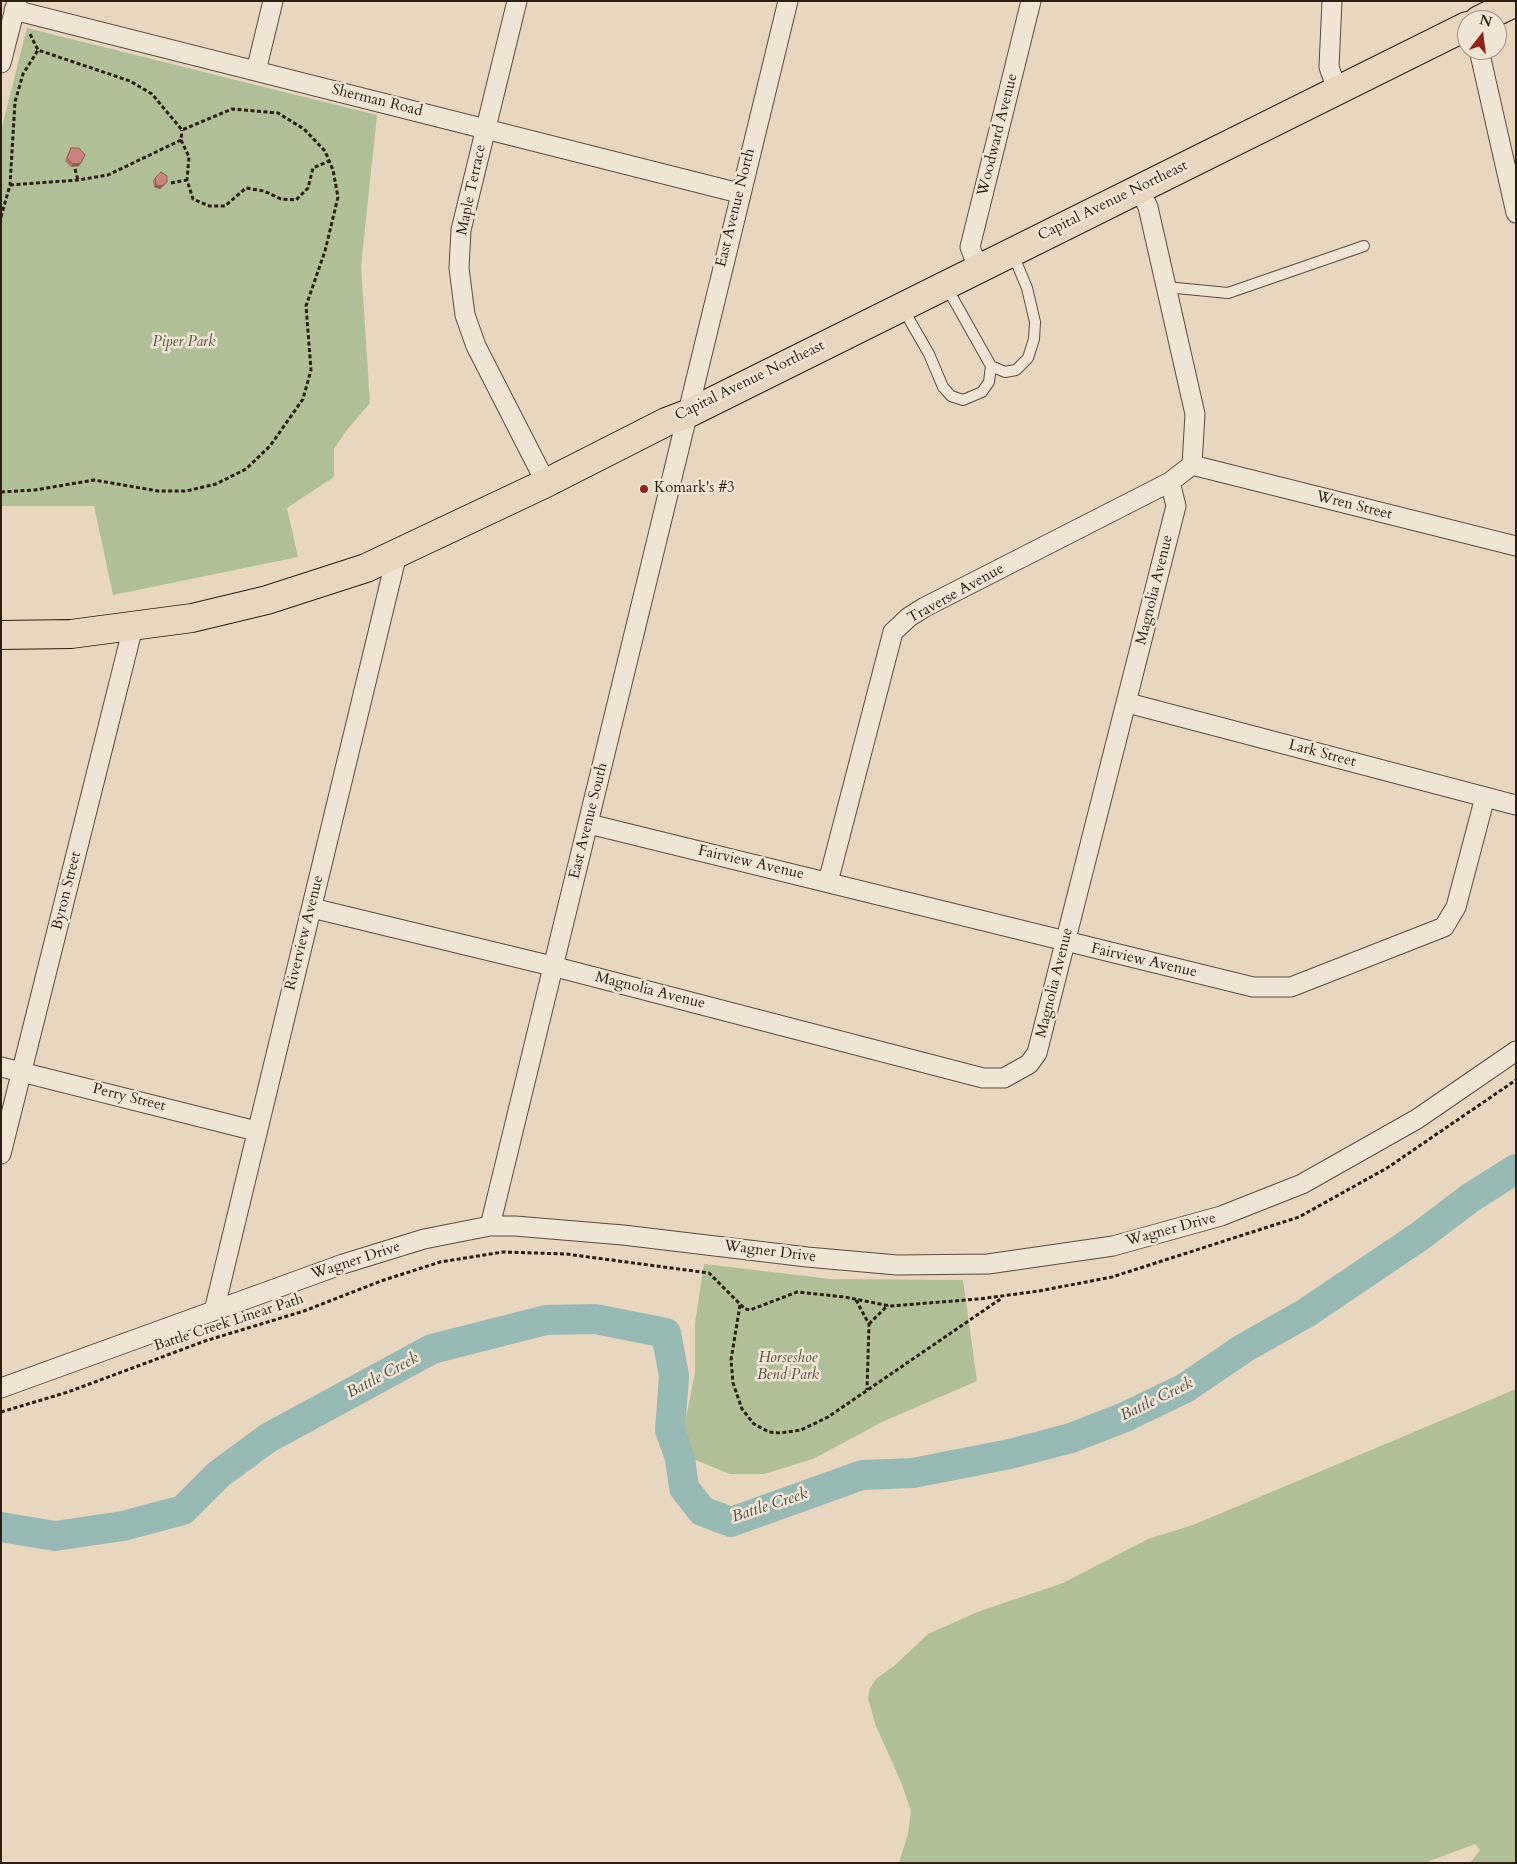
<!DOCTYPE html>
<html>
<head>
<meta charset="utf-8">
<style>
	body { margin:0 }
	#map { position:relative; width:1517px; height:1864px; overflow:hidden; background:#e8d6be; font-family:Cardo,serif }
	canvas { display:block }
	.frame { position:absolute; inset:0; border:2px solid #2b1e11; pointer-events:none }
	.north { position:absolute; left:1457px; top:10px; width:50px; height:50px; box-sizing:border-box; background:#f0e4d5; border:1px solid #a19587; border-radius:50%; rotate:15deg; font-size:14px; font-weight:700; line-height:20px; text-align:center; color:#2b1e11 }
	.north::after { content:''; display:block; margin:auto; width:18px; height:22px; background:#8f2418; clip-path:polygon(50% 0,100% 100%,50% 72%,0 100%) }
</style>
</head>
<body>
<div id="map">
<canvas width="1517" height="1864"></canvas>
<div class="frame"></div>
<div class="north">N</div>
</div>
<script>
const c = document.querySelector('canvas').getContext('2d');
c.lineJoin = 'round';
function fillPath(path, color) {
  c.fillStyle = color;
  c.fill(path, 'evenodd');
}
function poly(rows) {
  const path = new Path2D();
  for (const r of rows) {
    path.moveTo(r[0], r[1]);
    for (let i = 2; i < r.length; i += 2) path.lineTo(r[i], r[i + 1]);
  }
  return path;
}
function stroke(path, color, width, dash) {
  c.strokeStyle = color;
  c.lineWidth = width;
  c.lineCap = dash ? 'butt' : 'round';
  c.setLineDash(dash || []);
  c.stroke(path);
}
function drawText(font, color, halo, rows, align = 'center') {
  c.font = font + ' Cardo,serif';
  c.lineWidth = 5;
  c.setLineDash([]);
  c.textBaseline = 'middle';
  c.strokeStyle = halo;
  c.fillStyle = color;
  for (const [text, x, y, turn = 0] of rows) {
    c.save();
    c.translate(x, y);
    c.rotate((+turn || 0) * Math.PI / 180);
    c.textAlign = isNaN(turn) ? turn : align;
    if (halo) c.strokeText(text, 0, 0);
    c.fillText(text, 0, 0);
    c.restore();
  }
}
fillPath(poly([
	[27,28,377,115,361,266,370,403,346,431,334,449,334,477,287,508,298,557,113,595,94,506,1,506,1,131],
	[704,1264,831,1279,963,1280,977,1381,882,1422,813,1459,764,1474,730,1474,693,1459,681,1443,695,1373,695,1323],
	[1516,1389,1516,1863,1470,1863,1480,1850,1475,1844,1424,1863,899,1863,908,1834,911,1811,901,1782,876,1726,868,1698,870,1688,877,1678,893,1667,928,1634,980,1611,1063,1583,1148,1539,1193,1525]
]), '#b0bf96');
stroke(poly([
	[1,1527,55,1536,123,1526,183,1510,219,1474,268,1438,432,1349,546,1320,595,1319,666,1333,674,1376,670,1430,680,1458,684,1488,702,1511,731,1522,862,1475,913,1473,1010,1454,1071,1438,1125,1417,1185,1388,1244,1348,1306,1313,1420,1236,1470,1198,1516,1169]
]), '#97b9b3', 30);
const service = poly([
	[946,286,991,366,1005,372,1016,370,1028,358,1034,339,1035,322,1027,288,1012,252],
	[1166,287,1228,293,1364,246],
	[902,307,929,354,943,387,951,396,963,400,982,392,989,382,991,366]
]);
const minor = poly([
	[517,1,461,230,459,268,465,315,476,346,546,483],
	[1332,1,1329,67,1337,90],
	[14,10,739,193],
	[1479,50,1516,213],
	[1,63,17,1],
	[256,71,273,1],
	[978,268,970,247,1031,1],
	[1192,465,1516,546],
	[1128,703,1516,805],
	[589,824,1253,987,1291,987,1444,927,1456,907,1485,797],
	[828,882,893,632,909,617,925,607,1170,482],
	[312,908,552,966,983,1078,1004,1078,1029,1064,1037,1053,1176,506,1170,482,1192,465,1195,414,1148,207,1139,188],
	[1,1067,256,1131],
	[1,1154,133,627],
	[490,1226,788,1],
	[214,1311,397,554],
	[1,1388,343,1264,424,1239,490,1226,515,1226,623,1235,807,1257,897,1265,988,1264,1113,1246,1221,1216,1302,1184,1417,1119,1516,1051]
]);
const primary = poly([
	[1479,20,1516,2],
	[1,635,71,634,192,618,267,600,366,568,546,483,666,422,687,414,1467,26]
]);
stroke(service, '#5a4c3c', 12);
stroke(minor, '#5a4c3c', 21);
stroke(primary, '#2b1e11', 30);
stroke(poly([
	[181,140,189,157,187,180,193,199,209,206,225,206,246,188,264,191,281,199,296,200,308,188,313,168,329,161],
	[75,169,78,180],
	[171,183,187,180],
	[10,185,78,180,108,175,181,140,182,130],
	[1,217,10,185,15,102,23,74,38,50],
	[1,492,35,490,94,480,158,491,186,491,216,484,246,469,270,446,303,399,311,370,306,306,325,251,338,197,333,170,325,151,304,129,278,113,232,109,182,130,152,94,130,81,38,50,30,34],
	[856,1300,869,1324,867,1390],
	[740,1305,731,1360,733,1383,742,1409,754,1424,769,1432,780,1433,801,1430,828,1417,1002,1298],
	[869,1324,888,1305],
	[1,1412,68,1392,205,1341,304,1311,381,1281,440,1262,503,1252,566,1254,709,1273,745,1309,750,1310,797,1292,845,1297,890,1306,979,1299,1039,1291,1112,1277,1299,1217,1387,1168,1516,1080]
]), '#2b1e11', 3, [4, 2.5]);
stroke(service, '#f0e4d5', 10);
stroke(minor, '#f0e4d5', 19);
stroke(primary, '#e8d6be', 28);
fillPath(poly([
	[71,148,79,166,71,167,65,161,69,151],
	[155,178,167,182,160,189,154,187,153,181]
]), '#af726c');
fillPath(poly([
	[81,163,79,166,71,167,73,164],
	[167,182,160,189,154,187,156,185]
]), '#8e5c58');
const building = poly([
	[71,148,79,148,85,155,81,163,73,164,67,158,71,148],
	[161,172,167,176,167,182,162,186,156,185,155,178,161,172]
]);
fillPath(building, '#cb847d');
stroke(building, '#8e5c58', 1);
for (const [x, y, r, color] of [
	[644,489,5,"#8f2418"]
]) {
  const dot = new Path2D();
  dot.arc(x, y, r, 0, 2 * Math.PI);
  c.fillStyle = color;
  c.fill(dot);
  stroke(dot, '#f0e4d5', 2);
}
drawText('15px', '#2b1e11', '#f0e4d5', [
	["Sherman Road",377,101,14],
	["Woodward Avenue",998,135,-76],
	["Maple Terrace",472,190,-78],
	["Capital Avenue Northeast",1113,201,-26],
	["East Avenue North",736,208,-76],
	["Capital Avenue Northeast",750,381,-26],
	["Wren Street",1354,506,14],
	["Magnolia Avenue",1155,590,-76],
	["Traverse Avenue",956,594,-29],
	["Lark Street",1322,754,15],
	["East Avenue South",589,821,-76],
	["Fairview Avenue",751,863,13],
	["Byron Street",67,891,-76],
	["Riverview Avenue",305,933,-76],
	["Fairview Avenue",1144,961,13],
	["Magnolia Avenue",1055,983,-76],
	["Magnolia Avenue",650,991,14],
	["Perry Street",129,1098,14],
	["Wagner Drive",1171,1230,-15],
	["Wagner Drive",770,1252,7],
	["Wagner Drive",356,1261,-18],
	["Battle Creek Linear Path",229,1323,-18]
]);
drawText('italic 15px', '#534e39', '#f0e4d5', [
	["Piper Park",184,343],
	["Horseshoe",788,1359],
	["Bend Park",788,1376]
]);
drawText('15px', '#2b1e11', '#f0e4d5', [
	["Komark's #3",654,489]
], 'left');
drawText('italic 16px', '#4b4c42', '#f0e4d5', [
	["Battle Creek",383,1376,-28],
	["Battle Creek",1157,1400,-26],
	["Battle Creek",770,1506,-18]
]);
</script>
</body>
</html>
